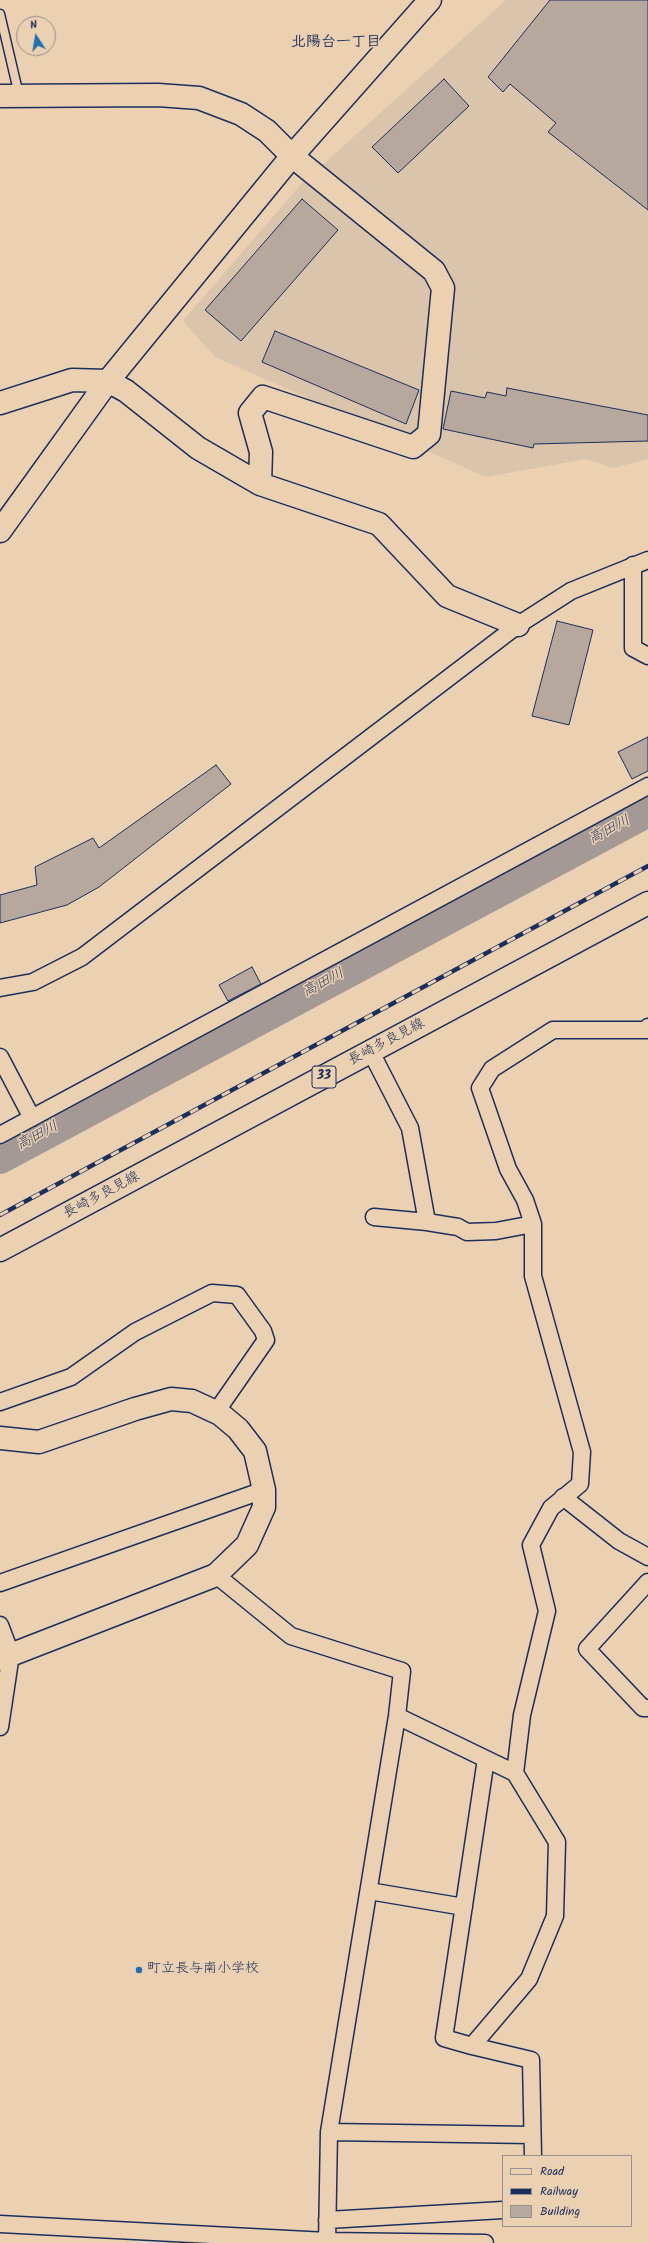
<!DOCTYPE html>
<html>
<head>
<meta charset="utf-8">
<style>
	body { margin:0 }
	#map { position:relative; width:648px; height:2243px; overflow:hidden; background:#ebd0b2; font-family:Kalam,sans-serif }
	canvas { display:block }
	.legend { position:absolute; left:502px; top:2155px; width:130px; height:72px; box-sizing:border-box; background:#ebd0b2; border:1px solid #989090; margin:0; padding:5px 7px; list-style:none; font-size:12px; color:#1b2f5e }
	.legend li { display:flex; align-items:center; gap:8px; height:20px }
	.legend b { width:20px; border:1px solid #989090 }
	.north { position:absolute; left:16px; top:16px; width:40px; height:40px; box-sizing:border-box; background:#ebd0b2; border:1px solid #989090; border-radius:50%; rotate:348deg; font-size:11px; font-weight:700; line-height:16px; text-align:center; color:#1b2f5e }
	.north::after { content:''; display:block; margin:auto; width:14px; height:18px; background:#1f6fb2; clip-path:polygon(50% 0,100% 100%,50% 72%,0 100%) }
</style>
</head>
<body>
<div id="map">
<canvas width="648" height="2243"></canvas>
<ul class="legend">
<li><b style="height:5px;background:#ebd0b2"></b>Road</li>
<li><b style="height:5px;background:#1b2f5e"></b>Railway</li>
<li><b style="height:11px;background:#b7a89d"></b>Building</li>
</ul>
<div class="north">N</div>
</div>
<script>
const c = document.querySelector('canvas').getContext('2d');
c.lineJoin = 'round';
function fillPath(path, color) {
  c.fillStyle = color;
  c.fill(path, 'evenodd');
}
function poly(rows) {
  const path = new Path2D();
  for (const r of rows) {
    path.moveTo(r[0], r[1]);
    for (let i = 2; i < r.length; i += 2) path.lineTo(r[i], r[i + 1]);
  }
  return path;
}
function stroke(path, color, width, dash) {
  c.strokeStyle = color;
  c.lineWidth = width;
  c.lineCap = dash ? 'butt' : 'round';
  c.setLineDash(dash || []);
  c.stroke(path);
}
function drawText(font, color, halo, rows, align = 'center') {
  c.font = font + ' Kalam,"Klee One",sans-serif';
  c.lineWidth = 3;
  c.setLineDash([]);
  c.textBaseline = 'middle';
  c.strokeStyle = halo;
  c.fillStyle = color;
  for (const [text, x, y, turn = 0] of rows) {
    c.save();
    c.translate(x, y);
    c.rotate((+turn || 0) * Math.PI / 180);
    c.textAlign = isNaN(turn) ? turn : align;
    if (halo) c.strokeText(text, 0, 0);
    c.fillText(text, 0, 0);
    c.restore();
  }
}
fillPath(poly([
	[506,0,648,0,648,459,613,468,586,459,486,477,215,357,183,321,300,185]
]), '#dbc4ac');
stroke(poly([
	[0,1158,648,811]
]), '#a49995', 32);
const building = poly([
	[550,0,648,0,648,210,548,132,556,123,510,84,503,92,488,77,550,0],
	[444,79,469,106,398,173,372,147,444,79],
	[302,199,338,230,241,341,205,310,302,199],
	[275,331,419,390,406,424,262,362,275,331],
	[507,388,648,415,648,441,534,444,533,448,443,429,451,391,485,398,487,392,506,396,507,388],
	[557,621,593,630,569,725,532,716,557,621],
	[648,737,648,771,632,779,618,752,648,737],
	[216,765,231,784,99,887,67,905,0,923,0,895,37,885,35,867,93,838,99,848,216,765],
	[252,967,261,984,228,1001,219,985,252,967]
]);
fillPath(building, '#b7a89d');
stroke(building, '#1b2f5e', 1);
const lane = poly([
	[0,14,19,95]
]);
const street = poly([
	[633,565,633,648,648,656],
	[0,988,33,982,82,957,518,625,571,591,648,560],
	[371,1052,410,1128,427,1222,458,1227,467,1232,496,1231,533,1224],
	[0,1057,32,1118],
	[0,1135,648,786],
	[374,1217,427,1222],
	[0,1402,71,1377,135,1332,212,1293,237,1295,263,1331,266,1340,216,1412],
	[563,1497,619,1541,648,1557],
	[216,1575,291,1636,402,1671,397,1716,329,2132,327,2243],
	[648,1582,587,1649,643,1708,648,1708],
	[0,1583,264,1490],
	[0,1625,11,1654,0,1727],
	[397,1716,515,1773,557,1842,555,1916,529,1979,472,2046,531,2060,533,2156],
	[515,1773,522,1715,547,1611,531,1545,551,1508,580,1484,582,1452,533,1276,533,1224,525,1200,508,1169,480,1088,492,1069,553,1030,647,1030,648,1027],
	[369,1891,464,1907],
	[472,2046,444,2038,486,1759],
	[329,2132,532,2135],
	[327,2220,503,2210],
	[0,2224,327,2241,485,2243]
]);
const secondary = poly([
	[0,96,158,95,199,98,241,114,267,131,292,156,434,271,443,288,429,434,413,447,263,397,250,413,261,452,260,484],
	[0,403,72,380,108,381,126,391,198,448,260,484,379,524,447,596,518,625],
	[0,531,108,381,292,156,430,0],
	[0,1438,39,1442,135,1409,171,1399,192,1401,220,1414,238,1429,255,1451,264,1490,264,1507,247,1545,216,1575,0,1659]
]);
const primary = poly([
	[0,1250,648,903]
]);
stroke(lane, '#1b2f5e', 11);
stroke(street, '#1b2f5e', 19);
stroke(secondary, '#1b2f5e', 25);
stroke(primary, '#1b2f5e', 25);
stroke(lane, '#ebd0b2', 8);
stroke(street, '#ebd0b2', 16);
stroke(secondary, '#ebd0b2', 22);
stroke(primary, '#ebd0b2', 22);
const rail = poly([
	[0,1215,648,866]
]);
stroke(rail, '#1b2f5e', 4.5);
stroke(rail, '#ebd0b2', 3, [9]);
for (const [x, y, r, color] of [
	[139,1970,4,"#1f6fb2"]
]) {
  const dot = new Path2D();
  dot.arc(x, y, r, 0, 2 * Math.PI);
  c.fillStyle = color;
  c.fill(dot);
  stroke(dot, '#ebd0b2', 1.5);
}
for (const [x, y, w] of [
	[324,1077,24]
]) {
  const box = new Path2D();
  box.roundRect(x - w / 2, y - 11, w, 22, 3);
  c.fillStyle = '#ebd0b2';
  c.fill(box);
  stroke(box, '#1b2f5e', 1);
}
drawText('bold 13px', '#1b2f5e', null, [
	["33",324,1077]
]);
drawText('14px', '#1b2f5e', '#ebd0b2', [
	["長崎多良見線",387,1043,-28],
	["長崎多良見線",102,1196,-28]
]);
drawText('14px', '#1b2f5e', '#ebd0b2', [
	["町立長与南小学校",147,1970]
], 'left');
drawText('bold 15px', '#1b2f5e', '#ebd0b2', [
	["北陽台一丁目",336,43]
]);
drawText('italic 15px', '#303f66', '#ebd0b2', [
	["高田川",610,831,-28],
	["高田川",324,984,-28],
	["高田川",38,1137,-28]
]);
</script>
</body>
</html>
